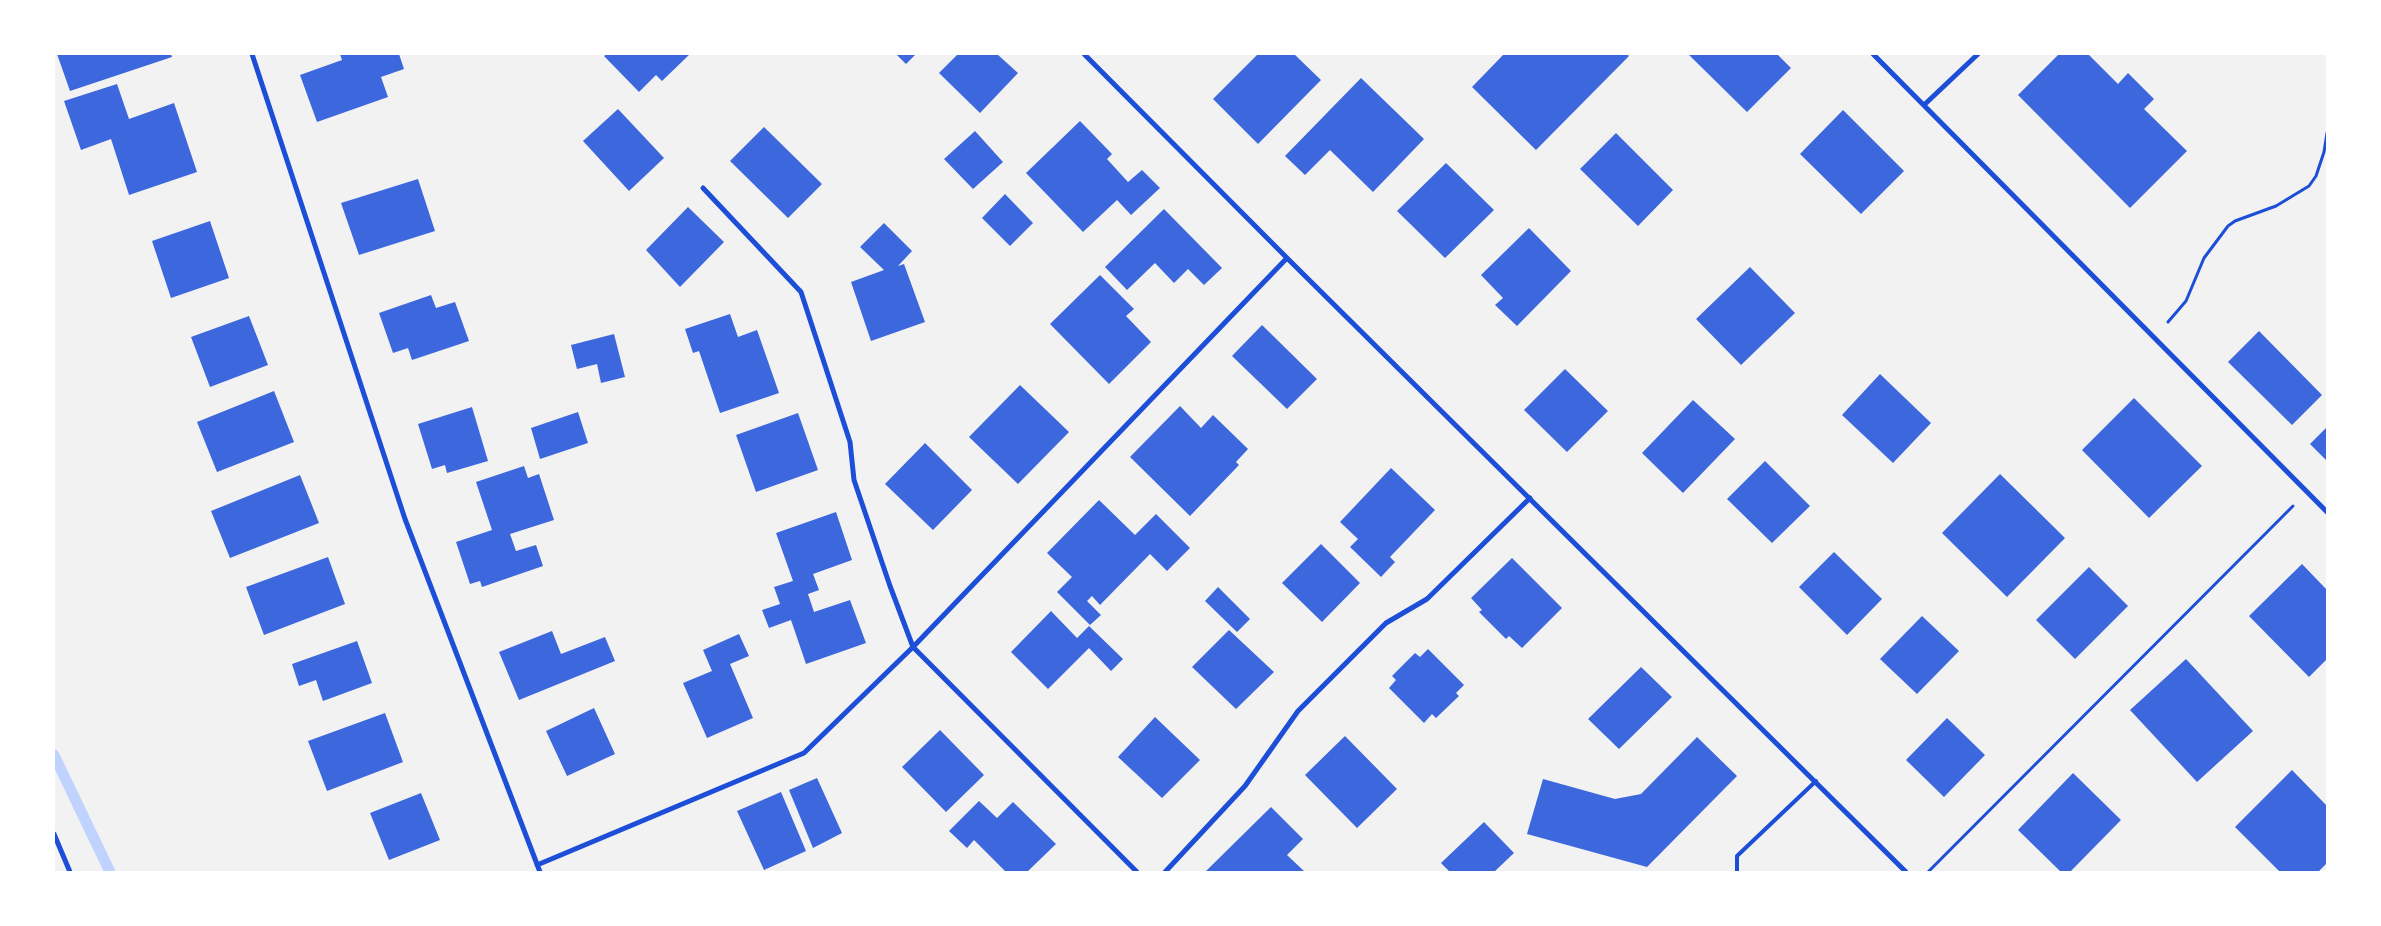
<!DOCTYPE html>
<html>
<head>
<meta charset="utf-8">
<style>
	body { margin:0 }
	#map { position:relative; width:2381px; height:926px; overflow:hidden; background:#f2f2f2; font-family:"Space Grotesk",sans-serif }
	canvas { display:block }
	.frame { position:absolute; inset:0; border:55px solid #fff; pointer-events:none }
</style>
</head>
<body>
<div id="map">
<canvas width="2381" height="926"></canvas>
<div class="frame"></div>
</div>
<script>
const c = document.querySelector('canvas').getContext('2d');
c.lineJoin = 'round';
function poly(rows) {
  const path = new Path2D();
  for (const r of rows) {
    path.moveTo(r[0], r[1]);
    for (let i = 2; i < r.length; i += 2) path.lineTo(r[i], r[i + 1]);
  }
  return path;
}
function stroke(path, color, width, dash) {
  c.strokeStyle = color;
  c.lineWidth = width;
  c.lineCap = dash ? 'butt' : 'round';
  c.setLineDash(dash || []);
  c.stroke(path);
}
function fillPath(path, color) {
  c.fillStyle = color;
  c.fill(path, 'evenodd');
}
stroke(poly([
	[54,755,110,872]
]), '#bfd3fe', 11);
fillPath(poly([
	[57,54,171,54,172,57,70,91],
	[340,54,399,54,404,69,381,77,388,97,317,122,300,75,342,60],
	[607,54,690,54,662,81,656,75,639,92,604,56],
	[896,54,916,54,906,64],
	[958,54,997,54,1018,73,980,113,939,73],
	[1258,54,1294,54,1321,80,1258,144,1213,99],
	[1504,54,1627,54,1629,56,1536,150,1472,87],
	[1688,54,1777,54,1791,68,1747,112],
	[2059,54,2088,54,2118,84,2128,73,2154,99,2144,109,2187,151,2130,208,2018,95],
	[1361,78,1424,139,1373,192,1330,150,1305,175,1285,156],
	[117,84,129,119,174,103,197,172,129,195,111,139,81,150,64,101],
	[618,109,664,158,629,191,583,141],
	[1843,110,1904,171,1861,214,1800,154],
	[1080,121,1112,154,1107,159,1128,182,1142,170,1160,188,1131,215,1117,200,1083,232,1026,173],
	[764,127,822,184,788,218,730,161],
	[975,131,1003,162,973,189,944,159],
	[1616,133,1673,190,1638,226,1580,169],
	[1446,163,1494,210,1445,258,1397,211],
	[418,179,435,231,359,255,341,203],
	[1005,194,1033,223,1010,246,982,218],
	[688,207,724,242,680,287,646,250],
	[1164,209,1222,268,1204,285,1188,269,1174,283,1155,263,1127,290,1105,267],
	[210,221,229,278,171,298,152,241],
	[884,223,912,251,898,266,904,264,925,322,871,341,851,282,884,270,860,247],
	[1529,228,1571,271,1517,326,1495,305,1503,298,1481,275],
	[1750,267,1795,313,1741,365,1696,319],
	[1100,275,1134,309,1126,316,1151,342,1109,384,1050,324],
	[431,295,436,308,455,302,469,341,412,360,408,348,393,353,379,313],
	[730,314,738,337,757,330,779,393,720,413,699,351,693,353,685,329],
	[249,316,268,365,210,387,191,337],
	[1262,325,1317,379,1287,409,1232,356],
	[2259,331,2322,395,2292,425,2228,362],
	[614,334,625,377,601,383,597,364,577,369,571,345],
	[1565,369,1608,411,1567,452,1524,410],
	[1880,374,1931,423,1893,463,1842,415],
	[1020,385,1069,432,1018,484,969,437],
	[274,391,294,442,217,472,197,422],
	[2134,398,2202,466,2149,518,2082,450],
	[1693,400,1735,439,1683,493,1642,453],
	[1180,406,1201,428,1213,415,1248,449,1236,462,1239,465,1190,516,1130,457],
	[472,407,488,461,447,473,445,465,432,469,418,424],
	[578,412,588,443,540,459,531,428],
	[798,413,818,470,756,492,736,435],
	[2327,427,2327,461,2310,444],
	[925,443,972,490,933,530,885,484],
	[1765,461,1810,506,1772,543,1727,499],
	[524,466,528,478,539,474,554,520,510,534,516,551,536,545,543,566,482,587,480,581,470,584,456,542,492,530,476,482],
	[1391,468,1435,510,1390,557,1395,562,1381,577,1350,547,1358,539,1340,522],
	[2000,474,2065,538,2007,597,1942,533],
	[300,475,319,523,230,558,211,511],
	[1099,500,1135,535,1156,514,1190,548,1167,571,1150,554,1100,605,1092,596,1087,601,1101,615,1090,625,1057,592,1072,577,1047,553],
	[836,512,852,560,813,574,819,590,808,594,814,612,850,600,866,643,806,664,791,620,769,628,762,610,780,604,774,587,793,581,776,533],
	[1321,544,1360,583,1322,622,1282,583],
	[1834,552,1882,599,1847,635,1799,587],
	[328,557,345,604,264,635,246,587],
	[1512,558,1562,608,1522,648,1509,636,1506,639,1479,612,1482,610,1471,598],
	[2302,564,2327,590,2327,659,2309,677,2249,616],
	[2089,567,2128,606,2075,659,2036,620],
	[1218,587,1250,619,1237,632,1205,601],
	[1051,611,1077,638,1089,626,1123,659,1111,671,1089,648,1048,689,1011,652],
	[1922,616,1959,651,1917,694,1880,659],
	[1229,630,1274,672,1236,709,1192,667],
	[552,631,561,654,605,637,615,661,519,700,499,652],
	[739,634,749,656,730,664,753,718,707,738,683,683,712,671,703,650],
	[357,641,372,683,323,701,316,680,299,686,292,664],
	[1428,649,1464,685,1456,693,1459,696,1436,718,1432,714,1424,723,1389,688,1396,680,1392,676,1415,653,1420,657],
	[2186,659,2253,731,2197,782,2130,710],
	[1641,667,1672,697,1619,749,1588,719],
	[594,708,615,754,567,776,546,731],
	[385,713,403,762,327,791,308,741],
	[1155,717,1200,760,1162,798,1118,757],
	[1947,718,1985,755,1944,797,1906,760],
	[940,730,984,775,946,812,902,767],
	[1345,736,1397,789,1357,828,1305,775],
	[1697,737,1737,776,1647,867,1527,834,1543,779,1615,799,1641,794],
	[2292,770,2327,806,2327,863,2318,872,2280,872,2235,827],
	[2073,773,2121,820,2070,872,2061,872,2018,830],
	[817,778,842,833,813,848,789,790],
	[781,792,806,851,764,870,737,811],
	[421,793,440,840,389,860,370,813],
	[979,801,997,818,1013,802,1056,844,1027,872,1006,872,974,840,967,848,949,831],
	[1271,807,1303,839,1287,855,1305,872,1205,872],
	[1484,822,1514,853,1494,872,1450,872,1441,863]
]), '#3d67dc');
stroke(poly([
	[2168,322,2186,301,2204,258,2228,226,2235,221,2276,206,2309,186,2316,176,2324,152,2327,133],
	[1928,872,2293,506]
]), '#1d4ed8', 3);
stroke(poly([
	[1737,872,1737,856,1816,781]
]), '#1d4ed8', 4);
stroke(poly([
	[252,54,405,519,540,872],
	[1084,54,1287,258,1906,872],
	[1873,54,2327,512],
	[1924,105,1978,54],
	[703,188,801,292,850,442,854,480,890,586,913,647,1137,872],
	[54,834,70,872],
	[537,865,804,753,913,647,1287,258],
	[1165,872,1245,786,1298,711,1386,623,1427,599,1530,498]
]), '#1d4ed8', 5);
</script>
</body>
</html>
